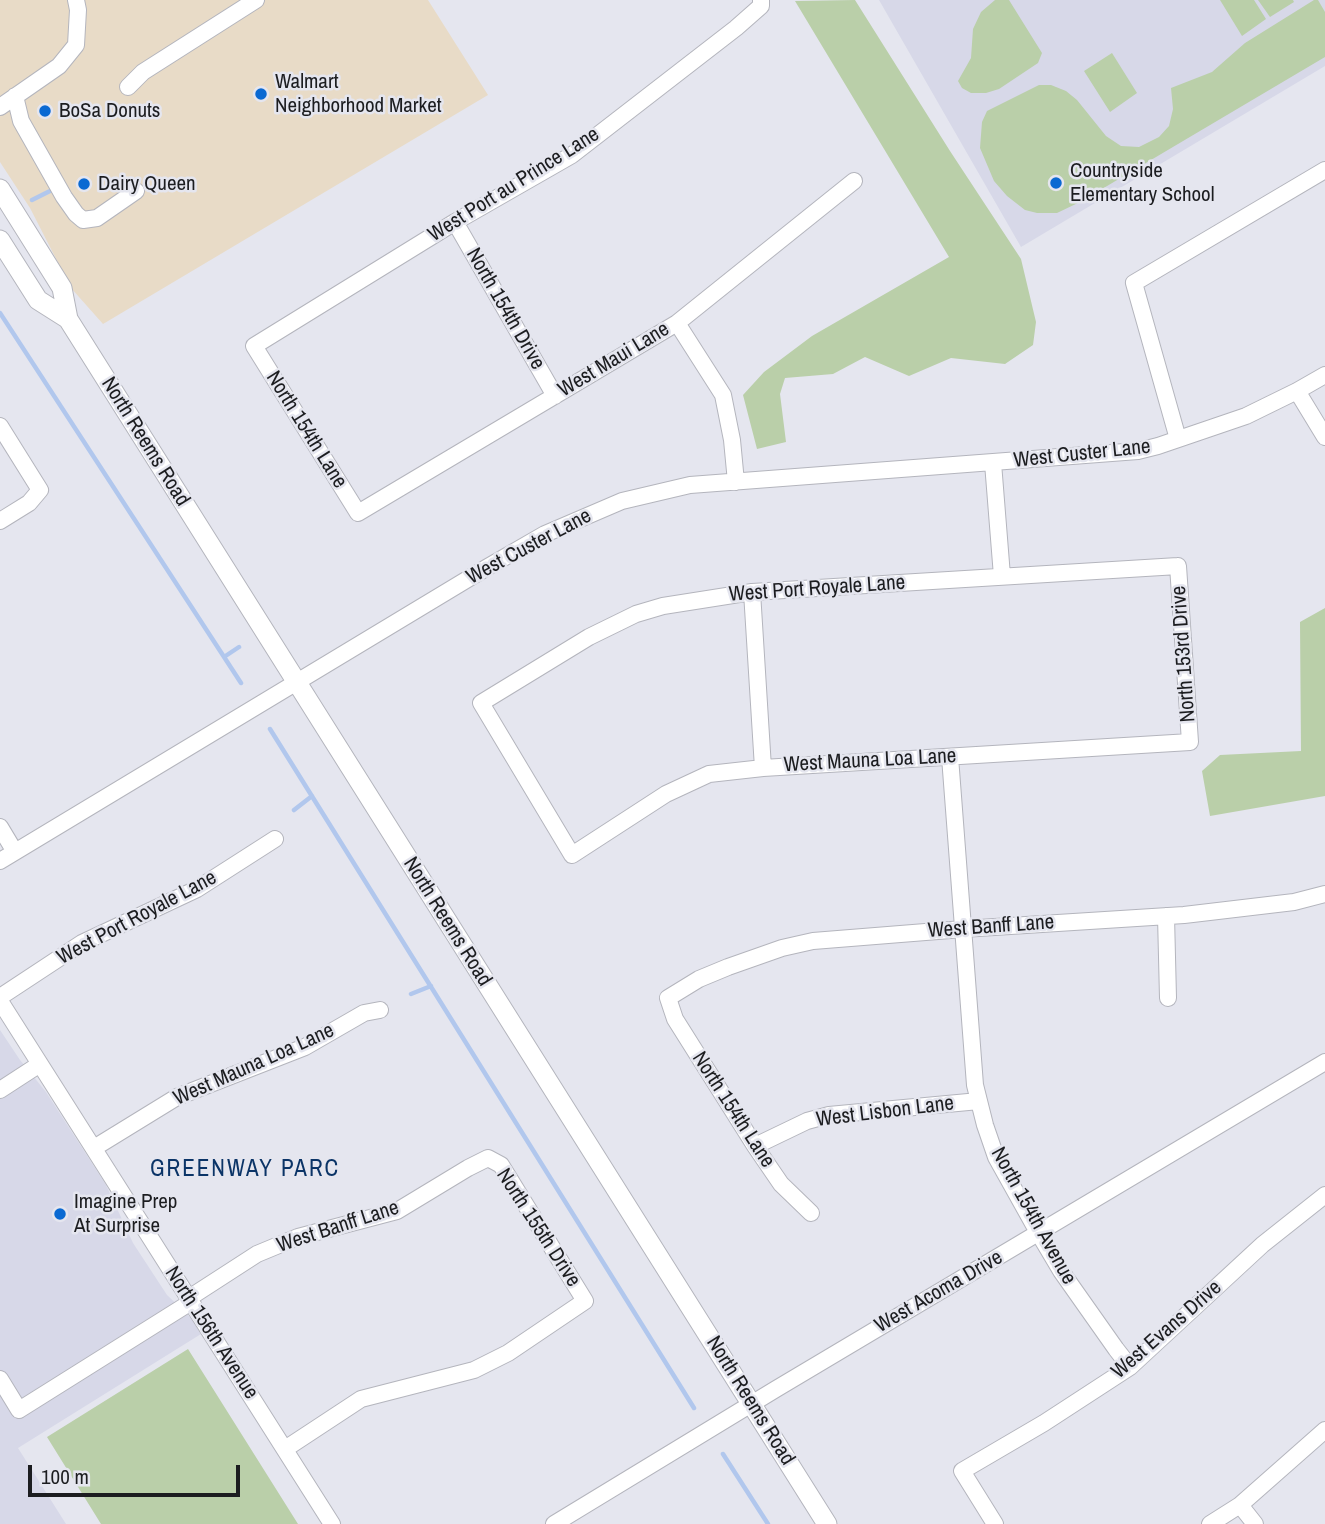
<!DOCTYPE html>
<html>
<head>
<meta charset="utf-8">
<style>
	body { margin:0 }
	#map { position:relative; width:1325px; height:1524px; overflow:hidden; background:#e5e6ef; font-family:"Archivo Narrow",sans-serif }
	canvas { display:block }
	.scale { position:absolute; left:28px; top:1465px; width:212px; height:32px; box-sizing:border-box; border:4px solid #1c1d20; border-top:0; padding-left:9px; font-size:21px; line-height:24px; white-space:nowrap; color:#1c1d20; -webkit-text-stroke:5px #e5e6ef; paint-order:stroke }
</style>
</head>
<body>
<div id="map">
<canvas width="1325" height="1524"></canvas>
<div class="scale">100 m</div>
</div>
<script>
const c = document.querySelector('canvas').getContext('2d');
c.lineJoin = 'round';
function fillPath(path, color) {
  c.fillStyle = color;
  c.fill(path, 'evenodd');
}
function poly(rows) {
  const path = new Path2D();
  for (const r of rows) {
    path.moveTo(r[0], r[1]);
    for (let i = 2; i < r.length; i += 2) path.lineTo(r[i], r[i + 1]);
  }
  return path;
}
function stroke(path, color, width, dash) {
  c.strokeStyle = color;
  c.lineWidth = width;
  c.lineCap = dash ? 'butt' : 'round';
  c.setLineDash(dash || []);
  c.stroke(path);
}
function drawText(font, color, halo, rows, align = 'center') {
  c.font = font + ' "Archivo Narrow",sans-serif';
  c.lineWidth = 5;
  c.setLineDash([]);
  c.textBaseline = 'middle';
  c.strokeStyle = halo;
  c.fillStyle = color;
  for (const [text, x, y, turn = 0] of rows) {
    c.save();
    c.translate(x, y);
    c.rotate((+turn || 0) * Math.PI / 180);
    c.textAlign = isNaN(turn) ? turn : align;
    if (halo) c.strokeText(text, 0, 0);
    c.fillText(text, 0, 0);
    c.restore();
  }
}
fillPath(poly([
	[0,0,428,0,488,95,103,324,71,288,30,208,0,162]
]), '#e8dbc7');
fillPath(poly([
	[879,0,1325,0,1325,66,1021,247],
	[0,1030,20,1060,46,1092,106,1185,133,1243,167,1295,191,1318,201,1334,18,1448,66,1524,0,1524]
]), '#d7d8e8');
fillPath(poly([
	[855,0,950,151,1021,259,1036,322,1033,345,1005,364,951,358,909,376,865,357,833,374,785,378,780,394,786,442,757,449,743,395,764,372,812,336,949,257,795,1],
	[995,0,1009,0,1042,53,1038,63,999,89,986,93,971,93,962,88,958,81,971,58,973,29,981,12],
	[1220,0,1254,0,1266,19,1242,36],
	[1258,0,1293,0,1294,2,1270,17],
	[1314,0,1318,0,1325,12,1325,57,1080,202,1057,213,1037,213,1025,210,1007,196,994,181,980,148,982,122,987,111,1039,85,1051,85,1066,91,1077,100,1106,136,1121,146,1139,147,1159,137,1169,126,1173,109,1171,88,1212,72,1245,43],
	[1112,53,1137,93,1110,112,1084,71],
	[1325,608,1325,796,1210,816,1202,771,1220,755,1301,751,1300,622],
	[188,1349,298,1524,101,1524,47,1437]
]), '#bacfa9');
stroke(poly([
	[32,200,50,191],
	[0,313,241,683],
	[224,657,239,647],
	[270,729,694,1408],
	[294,810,312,796],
	[411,994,431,986],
	[723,1454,768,1524]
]), '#b1c7ed', 4.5);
const minor = poly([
	[761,0,761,6,736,28,572,155,455,222,254,346,358,513,677,323,854,181],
	[128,87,143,72,256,0],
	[15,96,21,121,64,197,76,214,83,220,97,218,136,191],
	[0,107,59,66,76,45,78,10,76,0],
	[455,222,555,396],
	[677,323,723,395,732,440,736,482],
	[1297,391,1325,437],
	[0,426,40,490,29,503,0,521],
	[1178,439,1134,283,1325,170],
	[993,463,1002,576],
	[1178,566,1190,742,763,768,709,774,666,794,572,855,481,703,589,637,636,614,663,606,752,592,1178,566],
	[752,592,763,768],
	[950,757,975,1085,985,1125,996,1157,1039,1234,1061,1271,1116,1349,1130,1367],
	[0,827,15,852],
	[0,861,486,568,545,534,622,501,690,485,1138,451,1158,446,1246,416,1297,391,1325,375],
	[1166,916,1168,998],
	[0,997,82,943,197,889,275,839],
	[0,1001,332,1524],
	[0,1090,40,1064],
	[755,1146,807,1121,829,1115,979,1101],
	[94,1148,177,1097,305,1047,364,1013,380,1010],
	[811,1213,781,1184,755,1146,675,1019,668,998,699,979,728,967,782,948,813,941,963,929,1184,915,1294,902,1325,894],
	[189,1298,257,1254,298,1237,397,1211,468,1168,488,1158,501,1165,585,1301,508,1353,474,1370,361,1399,285,1449],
	[0,1379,19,1410,191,1302],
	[1240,1505,1255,1524],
	[554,1524,776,1389,1325,1062],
	[995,1524,962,1471,1044,1423,1130,1367,1262,1245,1325,1195],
	[1210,1524,1240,1505,1325,1430]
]);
const major = poly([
	[0,189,62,288,68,319,827,1524],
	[0,240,38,300,68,319]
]);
stroke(minor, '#b4b5bd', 18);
stroke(major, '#b4b5bd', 21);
stroke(minor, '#fff', 16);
stroke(major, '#fff', 19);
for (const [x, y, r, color] of [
	[261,94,7,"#0a69d2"],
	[45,111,7,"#0a69d2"],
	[1056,183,7,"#0a69d2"],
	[84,184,7,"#0a69d2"],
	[60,1214,7,"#0a69d2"]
]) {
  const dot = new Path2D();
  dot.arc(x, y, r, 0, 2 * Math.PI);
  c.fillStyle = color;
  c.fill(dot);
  stroke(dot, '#e5e6ef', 2.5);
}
drawText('21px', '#1c1d20', '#e5e6ef', [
	["Walmart",275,82],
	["Neighborhood Market",275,106],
	["BoSa Donuts",59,111],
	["Countryside",1070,171],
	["Elementary School",1070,195],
	["Dairy Queen",98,184],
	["Imagine Prep",74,1202],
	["At Surprise",74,1226]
], 'left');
drawText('21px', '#1c1d20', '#e5e6ef', [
	["West Port au Prince Lane",514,185,-32],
	["North 154th Drive",505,309,60],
	["West Maui Lane",614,360,-31],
	["North 154th Lane",306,430,58],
	["North Reems Road",145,442,58],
	["West Custer Lane",1082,454,-6],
	["West Custer Lane",529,547,-28],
	["West Port Royale Lane",817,589,-4],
	["North 153rd Drive",1184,654,-94],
	["West Mauna Loa Lane",870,761,-3],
	["West Port Royale Lane",137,918,-28],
	["North Reems Road",447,922,58],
	["West Banff Lane",991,927,-4],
	["West Mauna Loa Lane",254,1065,-24],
	["North 154th Lane",733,1110,57],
	["West Lisbon Lane",885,1112,-7],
	["North 154th Avenue",1033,1216,61],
	["West Banff Lane",338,1227,-18],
	["North 155th Drive",538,1228,57],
	["West Acoma Drive",939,1292,-30],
	["West Evans Drive",1167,1330,-41],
	["North 156th Avenue",211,1333,57],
	["North Reems Road",750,1401,58]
]);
c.letterSpacing = '2px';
drawText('23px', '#0b3467', '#e5e6ef', [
	["GREENWAY PARC",245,1170]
]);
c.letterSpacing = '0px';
</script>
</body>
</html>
